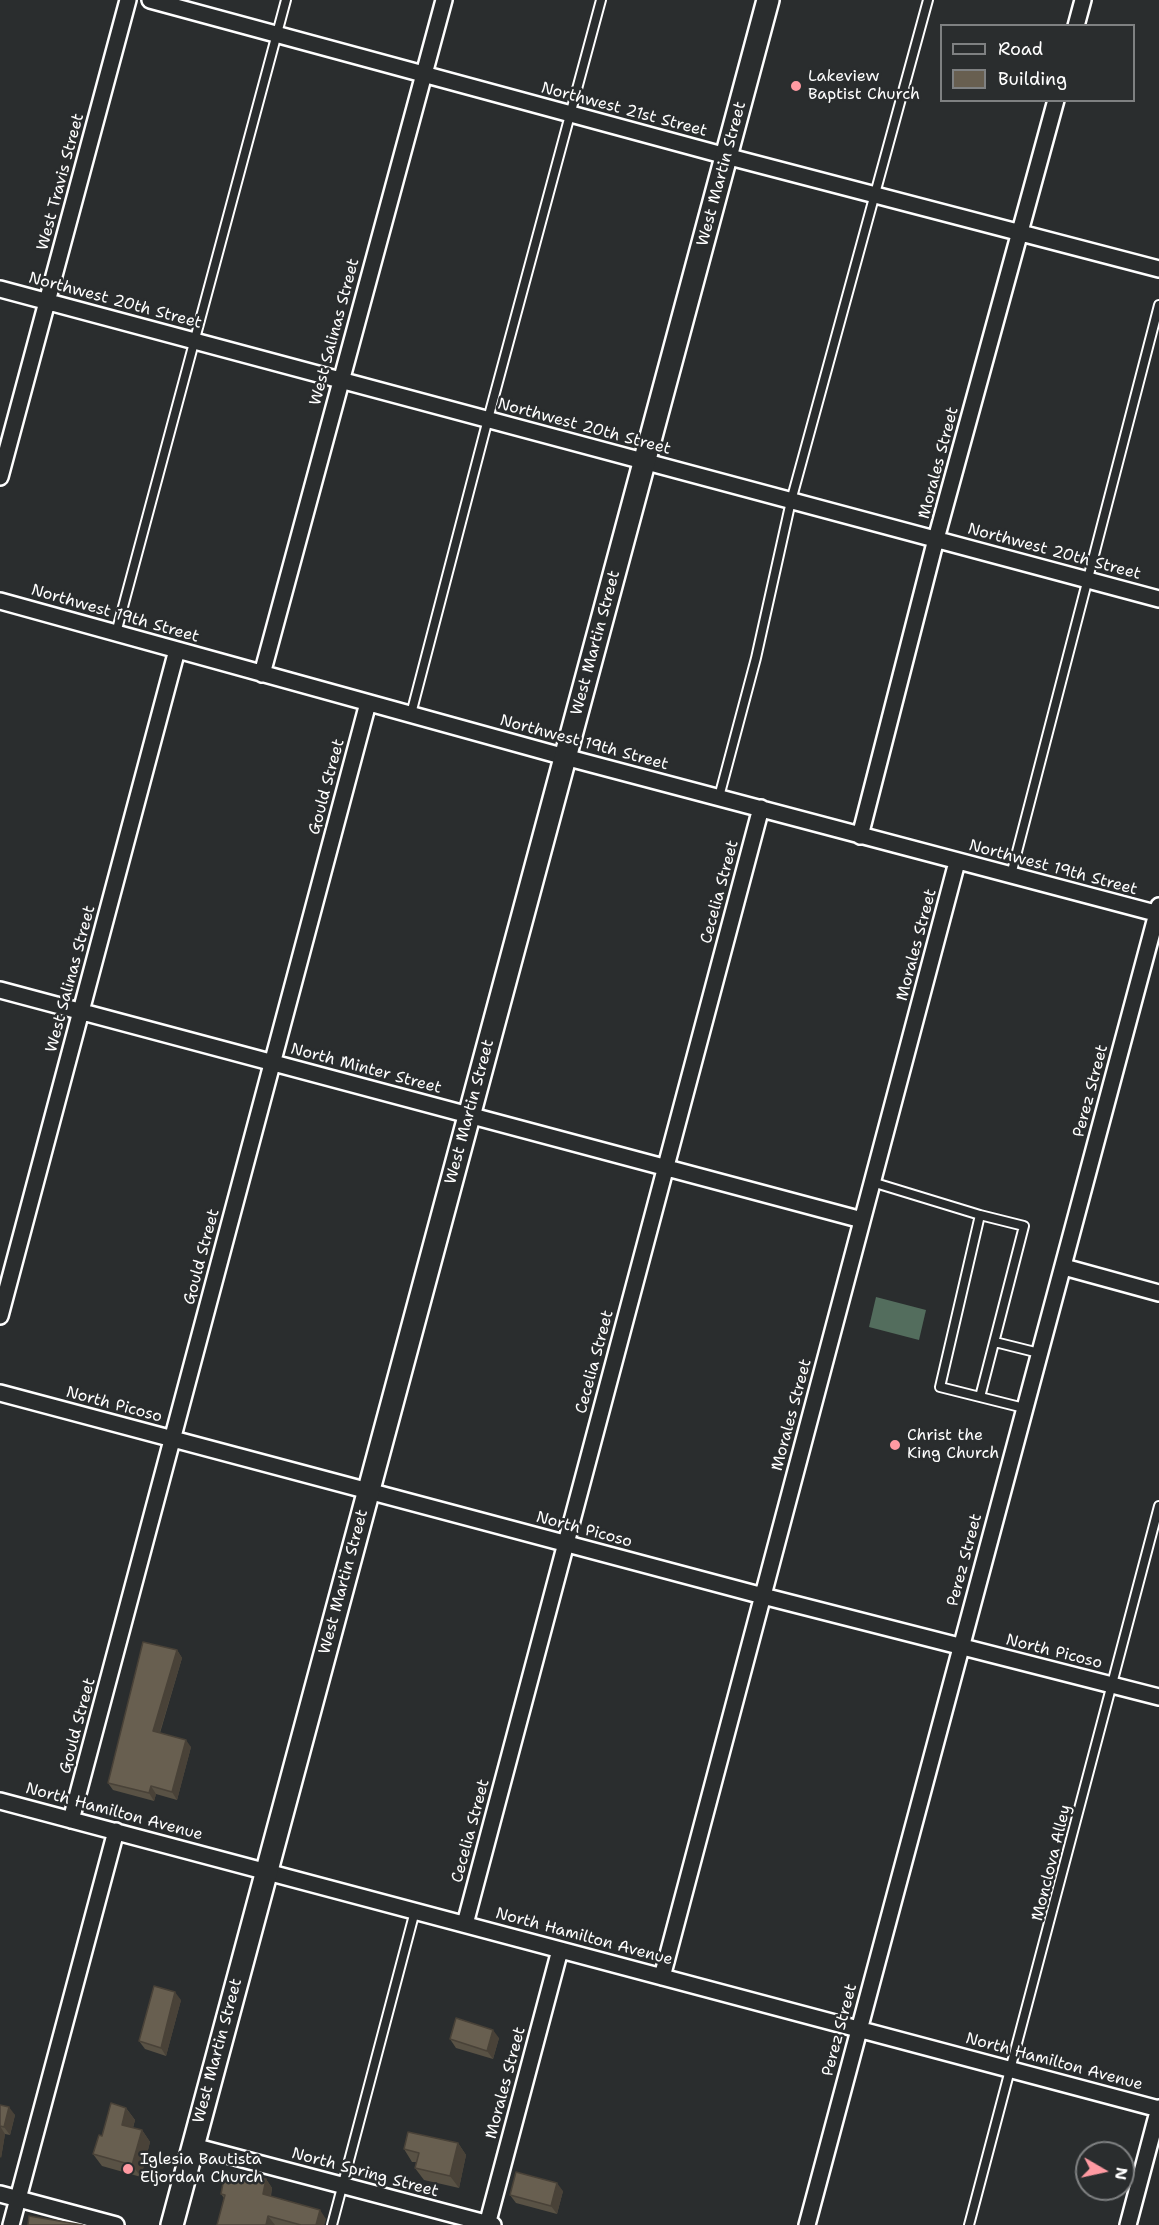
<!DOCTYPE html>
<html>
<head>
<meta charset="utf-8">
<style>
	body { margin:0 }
	#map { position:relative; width:1159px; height:2225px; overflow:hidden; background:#2a2d2e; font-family:"Shantell Sans",sans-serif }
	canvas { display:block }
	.legend { position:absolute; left:940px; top:24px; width:195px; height:78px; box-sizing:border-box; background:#2a2d2e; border:2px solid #7f8182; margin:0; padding:8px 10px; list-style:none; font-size:18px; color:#fff }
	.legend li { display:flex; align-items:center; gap:12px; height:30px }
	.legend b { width:30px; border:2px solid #7f8182 }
	.north { position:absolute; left:1075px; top:2141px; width:60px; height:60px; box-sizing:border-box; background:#2a2d2e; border:2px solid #7f8182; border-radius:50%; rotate:99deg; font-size:16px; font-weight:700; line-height:24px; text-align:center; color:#fff }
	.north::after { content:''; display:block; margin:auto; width:21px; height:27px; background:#ff9aa2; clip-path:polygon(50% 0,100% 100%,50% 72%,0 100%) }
</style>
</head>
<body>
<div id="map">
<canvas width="1159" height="2225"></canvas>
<ul class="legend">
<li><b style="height:8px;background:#2a2d2e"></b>Road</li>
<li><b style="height:16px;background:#685f50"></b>Building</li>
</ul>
<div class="north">N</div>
</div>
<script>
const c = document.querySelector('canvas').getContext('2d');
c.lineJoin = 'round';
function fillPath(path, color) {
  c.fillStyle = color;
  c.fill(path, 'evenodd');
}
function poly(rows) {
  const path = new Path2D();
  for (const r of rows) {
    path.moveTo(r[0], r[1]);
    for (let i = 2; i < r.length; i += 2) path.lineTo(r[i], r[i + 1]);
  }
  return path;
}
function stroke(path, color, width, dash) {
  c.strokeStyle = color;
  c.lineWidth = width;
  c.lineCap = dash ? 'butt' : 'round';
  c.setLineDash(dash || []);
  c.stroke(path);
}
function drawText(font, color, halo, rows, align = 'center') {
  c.font = font + ' "Shantell Sans",sans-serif';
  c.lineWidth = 5;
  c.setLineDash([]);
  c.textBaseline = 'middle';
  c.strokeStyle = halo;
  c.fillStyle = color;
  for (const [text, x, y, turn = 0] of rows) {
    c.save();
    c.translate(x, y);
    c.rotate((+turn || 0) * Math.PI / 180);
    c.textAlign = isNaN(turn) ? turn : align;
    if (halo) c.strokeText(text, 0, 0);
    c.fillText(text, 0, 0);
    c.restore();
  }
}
fillPath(poly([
	[876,1297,926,1310,919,1340,869,1327]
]), '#536d5d');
const lane = poly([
	[116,633,286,0],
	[411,714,488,419,601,0],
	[719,797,756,658,791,501,928,0],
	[1011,875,1159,305],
	[872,1182,980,1215],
	[995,1342,1039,1353],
	[980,1397,1024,1226,980,1215,940,1387,1024,1408],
	[332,2225,415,1911],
	[969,2225,1159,1506]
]);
const street = poly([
	[150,0,726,156,1159,269],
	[1076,26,1083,0],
	[0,289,1159,599],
	[0,477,128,0],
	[0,601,565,757,1159,914],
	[262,674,444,0],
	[860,836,936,539,1056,100],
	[0,990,862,1220],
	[1064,1267,1159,1293],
	[0,1316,177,650],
	[0,1393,763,1596,1159,1697],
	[0,1801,1159,2109],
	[71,1820,368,703],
	[465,1924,761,808],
	[662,1977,957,862],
	[193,2146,493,2225],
	[0,2194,116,2225],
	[11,2225,116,1831],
	[487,2225,560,1950],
	[807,2225,1159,906],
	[1128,2225,1159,2108]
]);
const secondary = poly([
	[172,2225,768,0]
]);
stroke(lane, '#fff', 12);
stroke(street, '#fff', 20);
stroke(secondary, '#fff', 26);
stroke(lane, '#2a2d2e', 8);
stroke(street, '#2a2d2e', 15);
stroke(secondary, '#2a2d2e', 21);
fillPath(poly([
	[177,1650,182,1658,160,1733,191,1747,177,1800,156,1794,154,1801,113,1790,108,1783],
	[181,2000,166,2056,145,2049,139,2041],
	[499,2038,493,2059,456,2048,450,2039],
	[0,2105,15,2115,10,2135,5,2134,1,2158],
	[126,2108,135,2120,133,2128,142,2130,150,2142,141,2177,102,2166,93,2154,102,2136],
	[458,2143,466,2155,459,2188,424,2180,415,2168,417,2162,412,2162,404,2149],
	[266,2179,272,2188,271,2196,326,2219,324,2225,217,2225,224,2198,221,2194],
	[563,2191,557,2214,516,2203,510,2195]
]), '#595245');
fillPath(poly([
	[177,1650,182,1658,158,1738,153,1731],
	[186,1740,191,1747,177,1800,172,1792],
	[151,1786,156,1794,154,1801,149,1793],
	[175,1992,181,2000,166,2056,161,2048],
	[493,2030,499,2038,493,2059,487,2051],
	[9,2107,15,2115,10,2135,4,2127],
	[126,2108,135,2120,130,2137,122,2125],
	[0,2126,5,2134,1,2158,0,2157],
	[142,2130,150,2142,141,2177,132,2165],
	[458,2143,466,2155,459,2188,450,2176],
	[266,2179,272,2188,269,2203,263,2194],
	[557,2183,563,2191,557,2214,551,2206],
	[320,2210,326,2219,324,2225,316,2225],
	[268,2216,275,2225,266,2225]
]), '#494238');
const building = poly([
	[143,1642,177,1650,153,1731,186,1740,172,1792,151,1786,149,1793,108,1783,143,1642],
	[154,1986,175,1992,161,2048,139,2041,154,1986],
	[456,2018,493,2030,487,2051,450,2039,456,2018],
	[111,2103,126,2108,122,2125,142,2130,132,2165,93,2154,99,2135,102,2136,111,2103],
	[0,2105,9,2107,4,2127,0,2126,0,2105],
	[408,2132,458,2143,450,2176,415,2168,419,2153,404,2149,408,2132],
	[225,2172,266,2179,263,2194,320,2210,316,2225,301,2225,268,2216,266,2225,217,2225,225,2195,221,2194,225,2172],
	[516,2172,557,2183,551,2206,510,2195,516,2172],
	[29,2216,83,2225,28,2225,29,2216]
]);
fillPath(building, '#685f50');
stroke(building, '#494238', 1.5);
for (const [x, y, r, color] of [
	[796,86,6,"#ff9aa2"],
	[895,1445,6,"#ff9aa2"],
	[128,2169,6,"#ff9aa2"]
]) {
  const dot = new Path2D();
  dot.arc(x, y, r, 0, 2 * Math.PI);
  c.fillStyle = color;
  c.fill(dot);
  stroke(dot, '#2a2d2e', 2);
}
drawText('16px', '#fff', '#2a2d2e', [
	["Lakeview",808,77],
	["Baptist Church",808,95],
	["Christ the",907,1436],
	["King Church",907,1454],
	["Iglesia Bautista",140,2160],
	["Eljordan Church",140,2178]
], 'left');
drawText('16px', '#fff', '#2a2d2e', [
	["Northwest 21st Street",624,110,15],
	["West Martin Street",722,174,-75],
	["West Travis Street",61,182,-75],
	["Northwest 20th Street",115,301,15],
	["West Salinas Street",335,332,-75],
	["Northwest 20th Street",584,427,15],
	["Morales Street",939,463,-75],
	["Northwest 20th Street",1054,552,15],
	["Northwest 19th Street",115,614,16],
	["West Martin Street",596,643,-75],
	["Northwest 19th Street",584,743,15],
	["Gould Street",327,787,-75],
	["Northwest 19th Street",1053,868,15],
	["Cecelia Street",720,892,-75],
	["Morales Street",917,945,-75],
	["West Salinas Street",71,979,-75],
	["North Minter Street",366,1069,15],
	["Perez Street",1091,1091,-75],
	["West Martin Street",470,1112,-75],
	["Gould Street",202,1257,-75],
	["Cecelia Street",595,1362,-75],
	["North Picoso",114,1405,15],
	["Morales Street",792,1415,-75],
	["North Picoso",584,1530,15],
	["Perez Street",965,1560,-75],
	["West Martin Street",344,1582,-75],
	["North Picoso",1054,1652,14],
	["Gould Street",78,1726,-75],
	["North Hamilton Avenue",114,1812,15],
	["Cecelia Street",471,1831,-75],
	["Monclova Alley",1052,1863,-76],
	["North Hamilton Avenue",584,1937,15],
	["Perez Street",840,2030,-75],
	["West Martin Street",218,2051,-75],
	["North Hamilton Avenue",1054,2062,15],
	["Morales Street",506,2083,-75],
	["North Spring Street",365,2173,15]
]);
</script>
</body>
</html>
